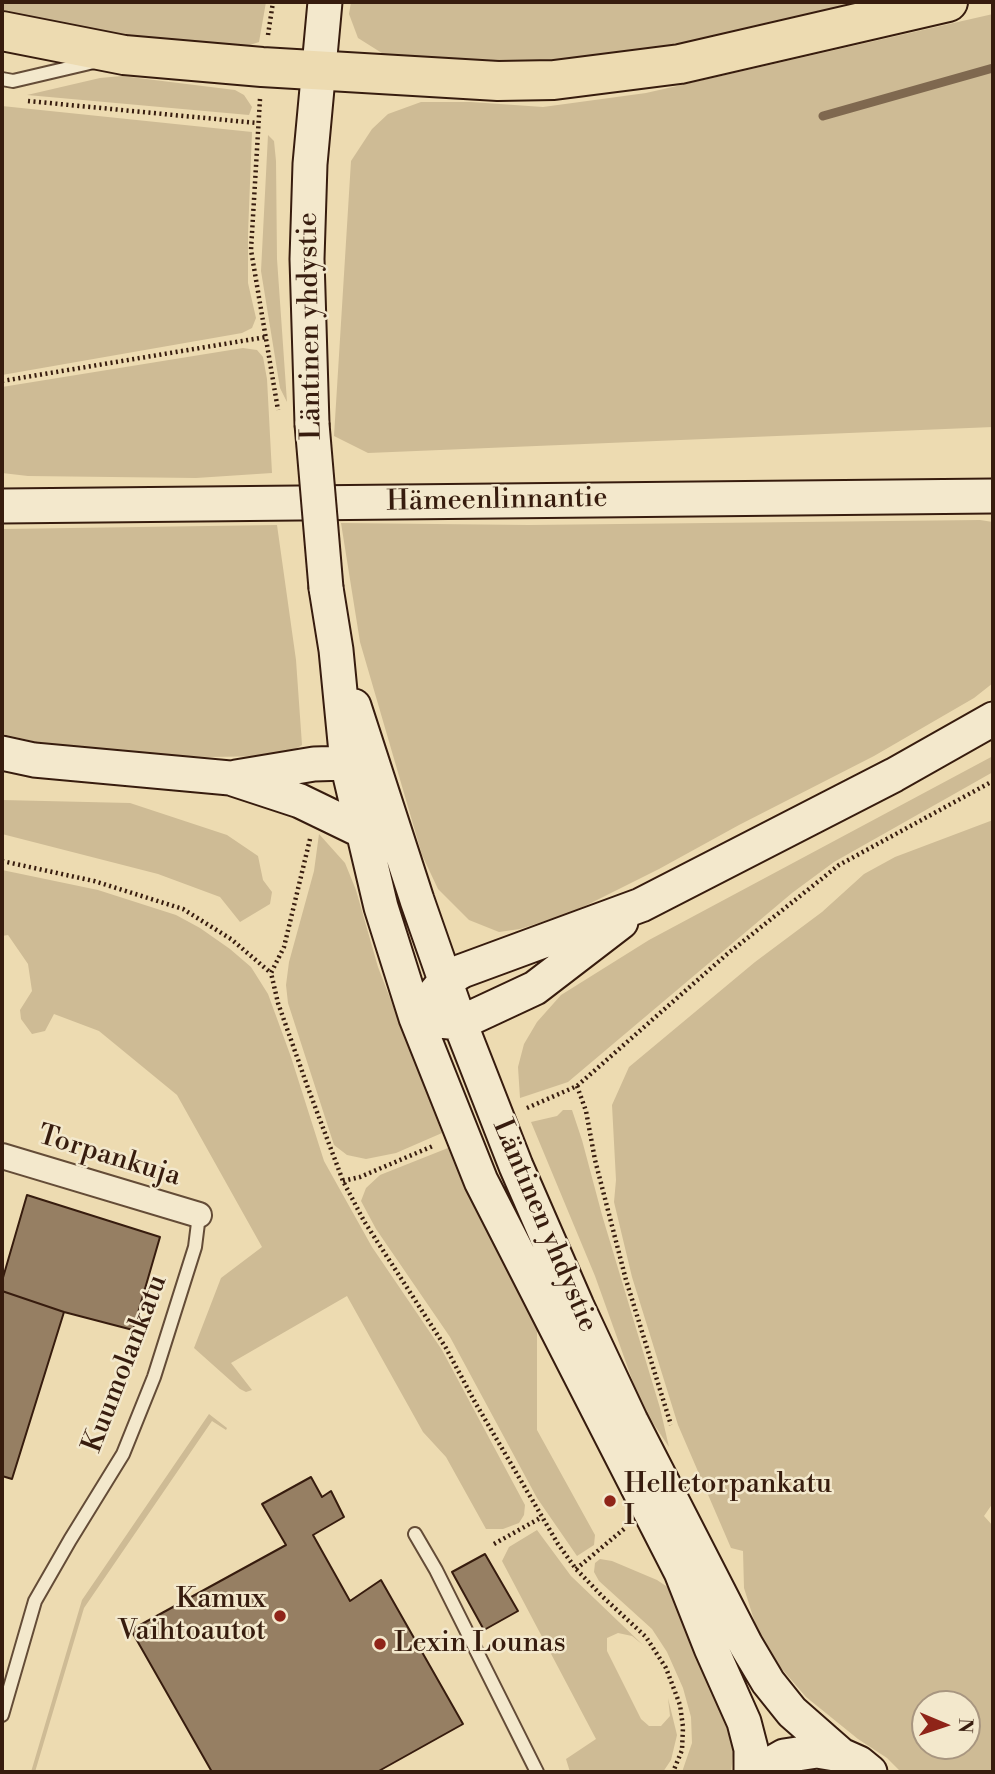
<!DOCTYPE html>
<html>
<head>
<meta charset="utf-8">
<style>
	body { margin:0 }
	#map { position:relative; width:995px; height:1774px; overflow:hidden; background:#eddbb1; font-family:"Libre Bodoni",serif }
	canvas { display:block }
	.frame { position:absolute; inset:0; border:4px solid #371c0e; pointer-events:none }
	.north { position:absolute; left:911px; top:1690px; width:70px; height:70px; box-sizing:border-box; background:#f3e8cc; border:2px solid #a89680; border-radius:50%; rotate:92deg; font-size:19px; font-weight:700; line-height:28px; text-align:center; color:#371c0e }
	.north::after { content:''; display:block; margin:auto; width:24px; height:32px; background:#8f2418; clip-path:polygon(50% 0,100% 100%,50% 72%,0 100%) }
</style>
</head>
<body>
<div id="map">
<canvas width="995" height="1774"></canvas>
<div class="frame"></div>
<div class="north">N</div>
</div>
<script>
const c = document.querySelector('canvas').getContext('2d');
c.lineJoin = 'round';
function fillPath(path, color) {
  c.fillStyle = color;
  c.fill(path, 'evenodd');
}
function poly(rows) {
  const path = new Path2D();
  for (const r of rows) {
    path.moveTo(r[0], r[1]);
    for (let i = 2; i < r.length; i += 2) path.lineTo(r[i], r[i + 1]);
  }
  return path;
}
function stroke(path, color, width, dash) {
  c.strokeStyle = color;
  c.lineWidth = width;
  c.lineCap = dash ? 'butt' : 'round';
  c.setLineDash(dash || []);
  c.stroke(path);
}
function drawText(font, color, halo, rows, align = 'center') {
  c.font = font + ' "Libre Bodoni",serif';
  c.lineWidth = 5;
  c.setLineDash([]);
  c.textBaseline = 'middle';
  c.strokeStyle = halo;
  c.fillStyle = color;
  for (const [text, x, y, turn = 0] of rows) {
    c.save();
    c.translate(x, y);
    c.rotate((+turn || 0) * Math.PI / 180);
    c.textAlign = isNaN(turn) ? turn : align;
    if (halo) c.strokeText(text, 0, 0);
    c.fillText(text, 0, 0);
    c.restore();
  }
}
fillPath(poly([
	[2,2,266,2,259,42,247,46,142,37,2,18],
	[351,2,899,2,613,64,468,67,385,55,358,38,349,14],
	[993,14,993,427,368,453,334,436,351,161,372,129,388,114,421,102,471,102,543,107,646,93],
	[122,76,235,90,244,95,252,107,249,115,27,95,100,78],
	[2,106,252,132,248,234,248,283,256,318,252,328,242,333,2,375],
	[268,135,274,141,276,161,277,259,287,402,280,388,261,271],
	[243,348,257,350,263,357,267,379,272,473,196,478,28,476,2,473,2,387],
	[980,520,993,522,993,683,974,698,874,756,739,825,659,869,573,912,520,929,499,932,469,920,438,889,422,855,360,642,341,523,529,525],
	[277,525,296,660,302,745,291,752,274,756,208,757,135,754,37,742,2,734,2,529],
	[993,756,993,772,834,862,792,893,568,1082,520,1098,518,1067,524,1044,537,1022,561,995,649,940],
	[2,800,130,803,227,835,258,856,263,880,272,892,270,904,240,922,220,897,158,874,2,834],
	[993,820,993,1503,984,1516,993,1526,993,1772,901,1772,887,1758,858,1739,806,1697,775,1661,760,1639,744,1588,743,1551,731,1548,678,1425,632,1277,614,1202,616,1180,612,1105,629,1067,755,962,822,912,864,874,895,857],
	[925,1704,967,1704,967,1746,925,1746],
	[319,834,345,863,356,890,378,967,442,1133,396,1153,366,1159,347,1155,334,1145,288,1003,286,985,289,962,314,871],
	[2,870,98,890,176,915,200,928,230,949,251,967,268,994,291,1057,324,1161,372,1247,442,1350,525,1505,524,1515,519,1523,503,1529,486,1529,446,1457,423,1432,347,1296,231,1363,252,1390,246,1392,240,1389,194,1348,221,1278,262,1247,177,1095,99,1031,54,1014,45,1031,32,1034,21,1019,20,1010,32,991,28,964,8,935,2,936],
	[563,1110,572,1110,582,1140,602,1215,660,1408,669,1447,649,1417,638,1396,595,1276,531,1122,557,1116],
	[448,1148,537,1330,537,1430,595,1535,594,1545,577,1556,537,1498,450,1337,376,1229,361,1201,366,1188,380,1175],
	[209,1414,227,1428,226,1430,212,1421,84,1608,35,1772,31,1772,82,1600],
	[537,1530,571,1576,643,1645,632,1636,618,1633,607,1638,607,1651,641,1719,649,1726,661,1726,670,1716,668,1698,677,1735,671,1760,663,1772,570,1772,566,1759,596,1739,502,1561,509,1547],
	[600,1559,612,1561,657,1580,672,1590,734,1747,731,1772,682,1772,692,1743,691,1717,683,1688,667,1652,652,1629,599,1581,594,1572,595,1563]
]), '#cebb95');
stroke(poly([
	[823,116,993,68]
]), '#7f684f', 9);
const building = poly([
	[27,1195,160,1237,133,1330,64,1312,2,1291,2,1281,27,1195],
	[2,1291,64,1312,12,1479,2,1476,2,1291],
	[311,1477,322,1497,331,1491,344,1517,313,1535,350,1601,381,1580,463,1724,377,1772,212,1772,131,1630,286,1545,262,1504,311,1477],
	[485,1554,518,1611,484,1630,452,1572,485,1554]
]);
fillPath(building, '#967f63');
stroke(building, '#371c0e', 2);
const lane = poly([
	[2,79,13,81,94,62],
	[415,1534,436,1570,537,1772],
	[2,1715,35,1601,70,1540,123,1454,154,1377,195,1247,199,1215]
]);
const street = poly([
	[2,1156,199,1215]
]);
const secondary = poly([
	[312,424,307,259,310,164,325,2],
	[2,506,993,496],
	[326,588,336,650,347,763,381,907,416,1018,481,1181,681,1572,711,1648,744,1722,751,1749,751,1772],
	[354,706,417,900,460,1023,516,1166,577,1306,631,1421,746,1645,768,1682,792,1712,841,1755],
	[2,753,34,760,230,778,300,801,362,831],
	[236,777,314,764,347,763],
	[431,998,445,981,462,971,641,905,894,775,993,719],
	[439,1021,460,1023,535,988,621,922],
	[756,1772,784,1756,817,1751,841,1755,859,1763,870,1772]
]);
const highway = poly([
	[2,31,124,55,262,67,498,81,554,80,680,64,948,2]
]);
stroke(lane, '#644c37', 16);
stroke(street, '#644c37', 28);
stroke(secondary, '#371c0e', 37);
stroke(highway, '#371c0e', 42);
stroke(poly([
	[268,35,273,2],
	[260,99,251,250,278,410],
	[28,101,257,123],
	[2,381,266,337],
	[310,839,284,947,271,973,278,1003,308,1088,343,1181,364,1221,446,1348,476,1404,558,1544,576,1569,603,1597,646,1637,666,1668,680,1705,683,1727,682,1750,673,1772],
	[2,861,94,881,183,909,231,939,271,973],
	[577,1086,586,1111,595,1160,626,1280,671,1425],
	[527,1108,577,1086,726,955,839,865,993,781],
	[343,1181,360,1177,433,1146],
	[494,1544,542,1517],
	[576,1569,624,1529]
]), '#371c0e', 4.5, [2, 3.5]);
stroke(lane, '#f3e8cc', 12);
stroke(street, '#f3e8cc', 24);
stroke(secondary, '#f3e8cc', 33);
stroke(highway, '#eddbb1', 38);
const secondaryBridge = poly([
	[312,424,326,588]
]);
stroke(secondaryBridge, '#371c0e', 37, []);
stroke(secondaryBridge, '#f3e8cc', 33);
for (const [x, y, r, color] of [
	[610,1501,7,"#8f2418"],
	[280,1616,7,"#8f2418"],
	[380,1644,7,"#8f2418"]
]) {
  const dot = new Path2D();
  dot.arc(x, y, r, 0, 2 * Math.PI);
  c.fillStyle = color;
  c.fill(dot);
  stroke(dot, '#f3e8cc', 2.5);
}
drawText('28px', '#371c0e', '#f3e8cc', [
	["Läntinen yhdystie",311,326,-91],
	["Hämeenlinnantie",497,501,-1],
	["Torpankuja",109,1157,17],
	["Läntinen yhdystie",544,1226,67],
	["Kuumolankatu",126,1364,-69]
]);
drawText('28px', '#371c0e', '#f3e8cc', [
	["Helletorpankatu",624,1485],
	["I",624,1517],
	["Kamux",266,1600,"right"],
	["Vaihtoautot",266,1632,"right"],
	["Lexin Lounas",394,1644]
], 'left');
</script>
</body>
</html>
